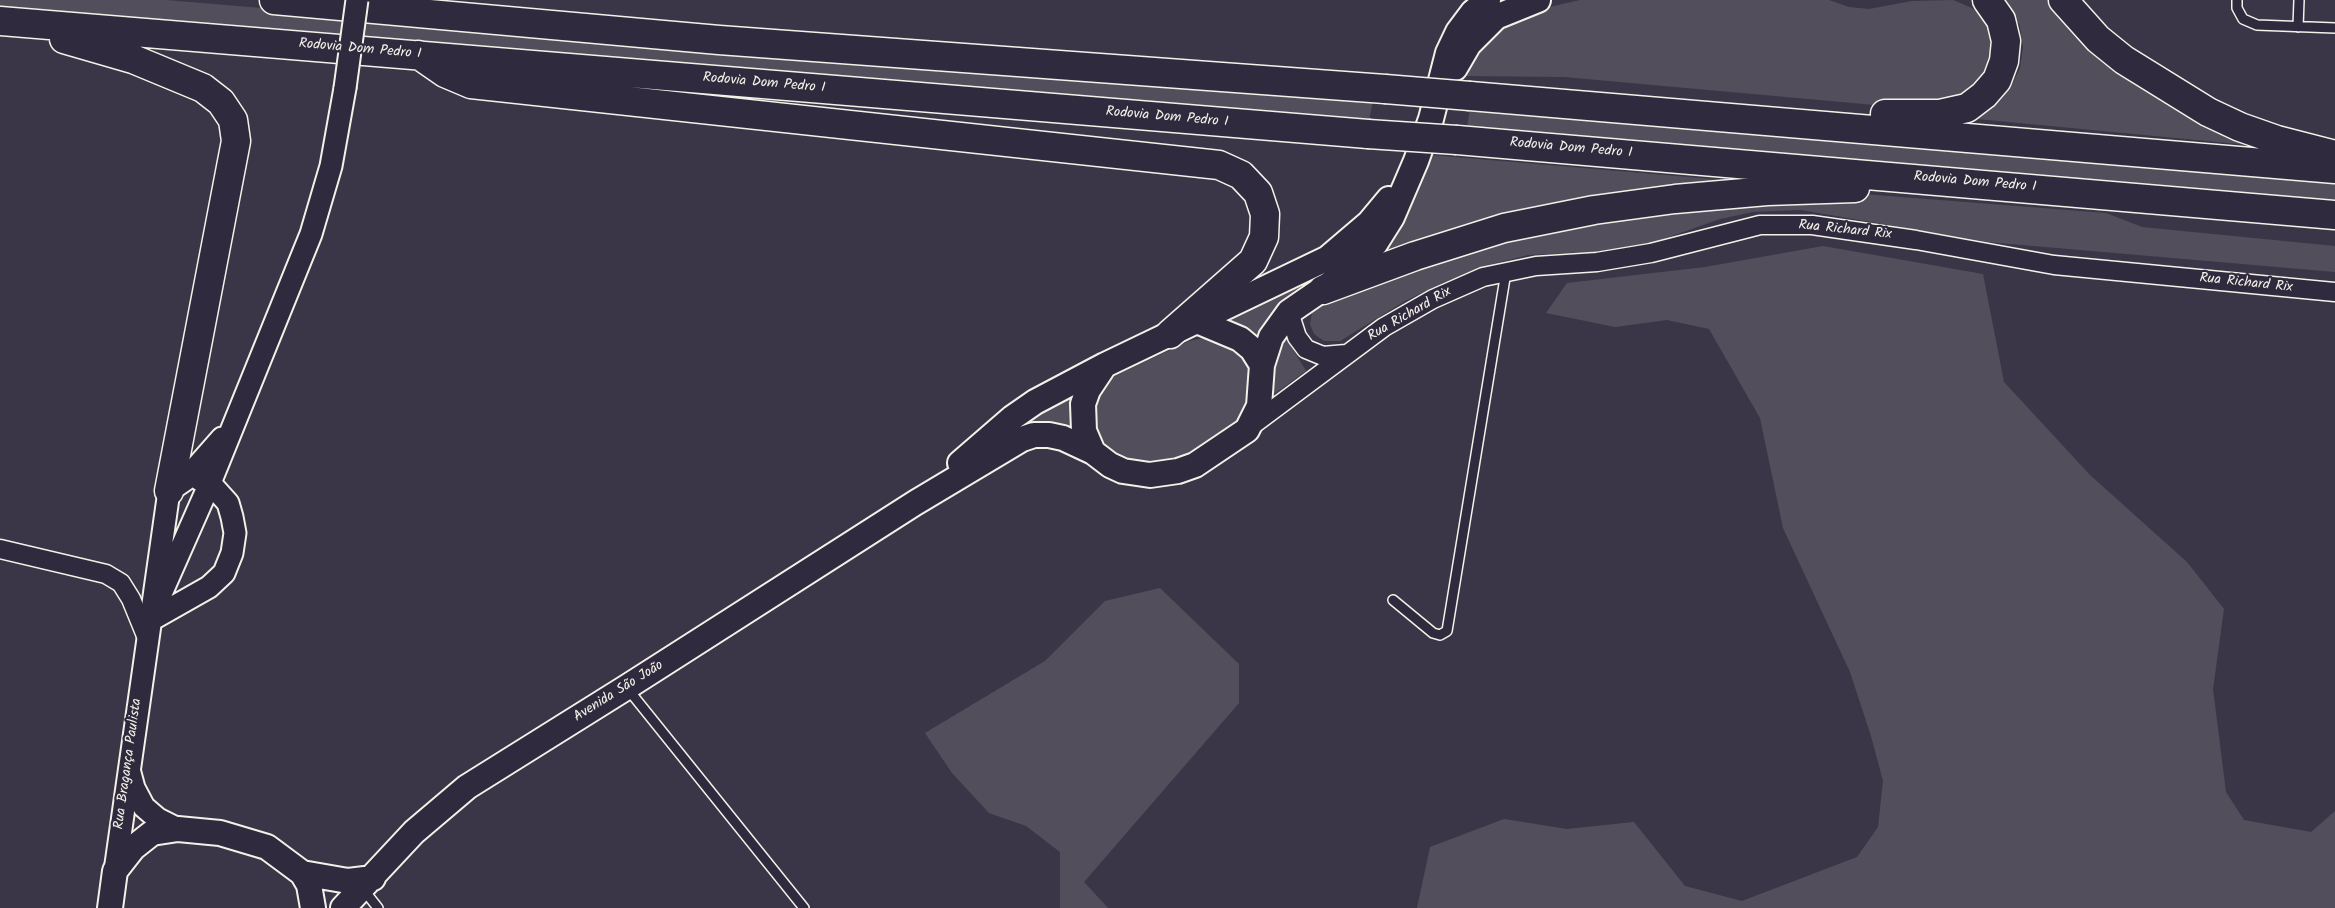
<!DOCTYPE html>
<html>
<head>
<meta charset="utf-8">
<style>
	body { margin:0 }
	canvas { display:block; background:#3b3647 }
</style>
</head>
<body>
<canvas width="2335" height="908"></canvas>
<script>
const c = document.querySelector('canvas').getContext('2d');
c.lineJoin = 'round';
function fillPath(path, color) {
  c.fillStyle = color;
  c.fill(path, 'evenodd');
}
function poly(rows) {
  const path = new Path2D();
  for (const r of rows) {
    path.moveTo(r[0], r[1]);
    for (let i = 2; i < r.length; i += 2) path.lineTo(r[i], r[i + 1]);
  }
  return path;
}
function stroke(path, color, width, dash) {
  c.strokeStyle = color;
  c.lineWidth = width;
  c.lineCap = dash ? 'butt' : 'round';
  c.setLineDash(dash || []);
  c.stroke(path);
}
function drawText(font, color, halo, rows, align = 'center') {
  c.font = font + ' Kalam,sans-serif';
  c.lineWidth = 4.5;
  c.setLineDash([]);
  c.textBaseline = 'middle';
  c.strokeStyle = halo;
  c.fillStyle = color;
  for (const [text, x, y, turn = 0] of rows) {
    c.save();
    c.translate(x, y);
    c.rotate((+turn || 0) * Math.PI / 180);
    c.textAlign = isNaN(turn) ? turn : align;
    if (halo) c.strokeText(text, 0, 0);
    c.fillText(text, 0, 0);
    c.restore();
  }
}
fillPath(poly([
	[0,0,166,0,1373,101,1369,120,698,70,0,11],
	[1580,0,1829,0,1849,7,1869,9,1912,1,1953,0,1972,8,1987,19,1997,50,1979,87,1945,103,1886,106,1564,77,1467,76,1476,53,1496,28,1532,11],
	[2005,0,2052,0,2270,147,1977,119,1999,102,2011,87,2020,68,2023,47,2020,26],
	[1470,108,2335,179,2335,203,1786,157,1467,127],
	[1431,155,1747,182,1377,259,1410,206],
	[1850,193,2106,213,2142,227,2335,246,2335,272,1987,242,1801,210,1753,212,1720,219,1655,242,1633,247,1588,252,1528,255,1489,265,1442,283,1405,301,1340,341,1324,341,1314,334,1310,324,1312,313,1318,305,1332,299,1445,255,1557,225],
	[1823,246,1983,274,2004,382,2090,475,2187,562,2224,609,2213,689,2226,792,2244,820,2311,832,2335,811,2335,908,1417,908,1430,847,1504,819,1567,829,1634,822,1685,886,1742,901,1857,857,1878,827,1883,781,1871,736,1850,672,1783,528,1760,418,1709,329,1667,320,1615,327,1546,313,1567,283,1705,267],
	[1359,252,1278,310,1265,324,1257,338,1246,329,1234,323,1218,321,1347,254],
	[1283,333,1306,371,1270,397,1275,355],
	[1204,338,1219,340,1233,347,1248,364,1251,377,1252,392,1241,419,1229,431,1182,461,1148,464,1114,454,1104,446,1096,430,1093,418,1095,404,1106,383,1115,376,1189,341],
	[1073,392,1071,407,1074,432,1009,429],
	[1160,588,1239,664,1239,703,1084,882,1108,908,1060,908,1060,852,1026,826,989,813,952,773,925,733,1045,661,1105,601]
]), '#534e5c');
const service = poly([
	[2237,0,2237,8,2243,19,2257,25,2335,28],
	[2298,27,2299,0],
	[1393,600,1433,633,1440,635,1447,631,1506,272],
	[627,688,804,908],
	[363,889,378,908]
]);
const minor = poly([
	[1289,312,1297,337,1306,349,1323,356,1346,354],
	[1251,426,1384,327,1433,299,1483,277,1536,266,1597,262,1651,253,1760,225,1812,225,1916,240,2054,265,2335,292],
	[0,549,106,574,121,583,131,599,147,638]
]);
const tertiary = poly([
	[149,621,210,483,311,234,331,166,345,88],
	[149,621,209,587,224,573,232,553,235,533,232,517,228,503,210,483,200,480],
	[130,773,134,788,144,807,158,819,178,829],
	[115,871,169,491,185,480,222,438]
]);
const secondary = poly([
	[1455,68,1469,44,1496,17,1538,0],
	[1197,321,1240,339,1252,349,1262,365],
	[1093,452,1084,431,1083,404,1088,390,1104,366],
	[960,463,1012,418,1035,402,1105,365,1328,258,1369,223,1389,199],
	[302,873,309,885,313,908],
	[110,908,115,871,133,848,152,833,178,829,220,833,267,847,302,873,348,881,373,878],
	[343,908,414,832,467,787,627,687,915,503,1022,439,1034,435,1049,435,1063,438,1093,452,1110,465,1123,471,1150,475,1178,471,1195,465,1247,430,1259,406,1262,365,1271,337,1289,312,1356,266,1375,244,1392,217,1416,161,1431,119,1448,53,1458,32,1473,12,1488,0]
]);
const motorway = poly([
	[274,0,719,40,1385,89],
	[2063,0,2098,39,2124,60,2208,112,2240,127,2277,140,2335,155],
	[0,21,1368,134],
	[64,39,133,59,203,88,221,102,233,120,236,141,169,491],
	[419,55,445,73,471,84,1219,165,1241,175,1258,193,1265,214,1264,237,1253,261,1170,334],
	[1470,96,2335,169],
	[1885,114,1940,114,1967,108,1984,95,1997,80,2004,61,2006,41,2001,20,1987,0],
	[1457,140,2335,215],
	[1323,290,1415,256,1504,228,1594,210,1675,199,1767,191,1855,188]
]);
stroke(service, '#f4f1e8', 12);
stroke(minor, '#f4f1e8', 21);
stroke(tertiary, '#f4f1e8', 25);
stroke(secondary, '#f4f1e8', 28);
stroke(motorway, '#f4f1e8', 31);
stroke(service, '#2f2a3d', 9);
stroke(minor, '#2f2a3d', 18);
stroke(tertiary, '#2f2a3d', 21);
stroke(secondary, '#2f2a3d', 24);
stroke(motorway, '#2f2a3d', 28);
const tertiaryBridge = poly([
	[345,88,357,0]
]);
const motorwayBridge = poly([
	[1385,89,1470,96],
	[1368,134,1457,140]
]);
stroke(tertiaryBridge, '#f4f1e8', 25, []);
stroke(motorwayBridge, '#f4f1e8', 31, []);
stroke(tertiaryBridge, '#2f2a3d', 21);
stroke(motorwayBridge, '#2f2a3d', 28);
drawText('14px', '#f4f1e8', '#2f2a3d', [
	["Rodovia Dom Pedro I",360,50,5],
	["Rodovia Dom Pedro I",764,84,5],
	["Rodovia Dom Pedro I",1167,118,5],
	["Rodovia Dom Pedro I",1571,149,5],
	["Rodovia Dom Pedro I",1975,183,5],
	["Rua Richard Rix",1845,231,6],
	["Rua Richard Rix",2246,284,6],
	["Rua Richard Rix",1410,315,-30],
	["Avenida São João",619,692,-32],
	["Rua Bragança Paulista",129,764,-82]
]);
</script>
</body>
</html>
